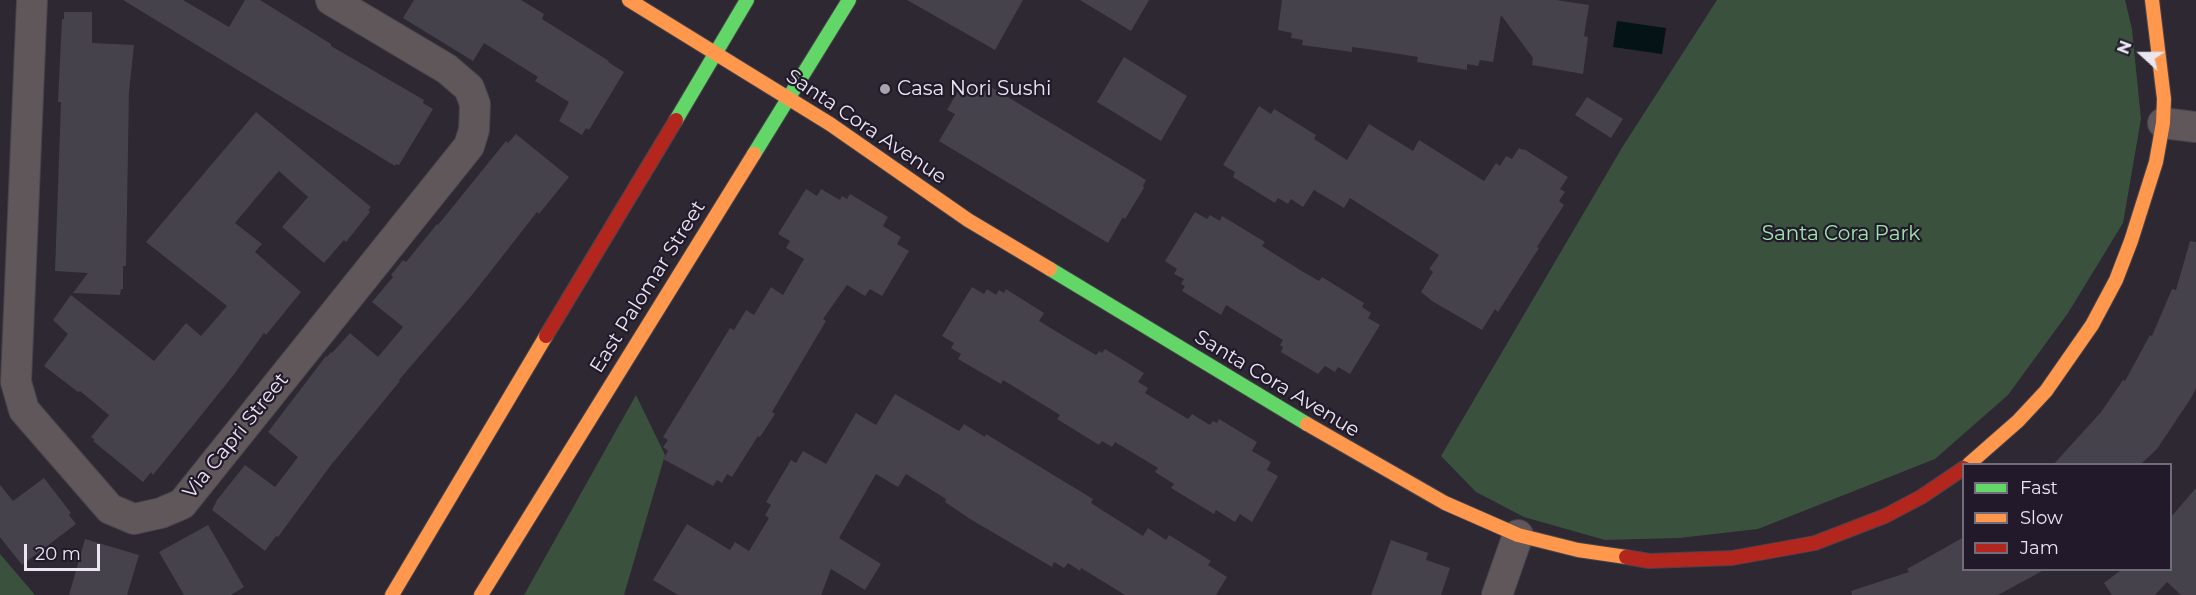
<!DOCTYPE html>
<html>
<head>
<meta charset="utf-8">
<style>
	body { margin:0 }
	#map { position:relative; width:2196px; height:595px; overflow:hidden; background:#2d2832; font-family:Montserrat,sans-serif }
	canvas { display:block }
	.legend { position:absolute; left:1962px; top:463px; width:210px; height:108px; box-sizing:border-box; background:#221a2b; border:2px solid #726b7a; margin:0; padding:8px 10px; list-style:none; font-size:18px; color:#eae5f1 }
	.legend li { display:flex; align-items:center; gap:12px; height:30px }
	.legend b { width:30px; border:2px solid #726b7a }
	.north { position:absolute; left:2112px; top:24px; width:60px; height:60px; -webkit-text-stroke:4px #221a2b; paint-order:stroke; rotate:291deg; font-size:16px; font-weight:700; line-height:24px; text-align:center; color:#eae5f1 }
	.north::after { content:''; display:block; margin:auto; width:21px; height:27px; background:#eae5f1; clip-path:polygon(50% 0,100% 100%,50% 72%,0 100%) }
	.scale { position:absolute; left:24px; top:544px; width:76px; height:27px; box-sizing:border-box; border:3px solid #eae5f1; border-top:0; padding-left:8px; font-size:18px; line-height:21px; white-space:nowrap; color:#eae5f1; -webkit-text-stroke:4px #221a2b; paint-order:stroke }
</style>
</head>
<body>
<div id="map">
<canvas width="2196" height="595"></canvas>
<ul class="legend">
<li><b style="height:8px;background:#63d668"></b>Fast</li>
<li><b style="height:8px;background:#ff974d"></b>Slow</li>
<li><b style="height:8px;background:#b3261e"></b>Jam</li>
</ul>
<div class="north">N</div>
<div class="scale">20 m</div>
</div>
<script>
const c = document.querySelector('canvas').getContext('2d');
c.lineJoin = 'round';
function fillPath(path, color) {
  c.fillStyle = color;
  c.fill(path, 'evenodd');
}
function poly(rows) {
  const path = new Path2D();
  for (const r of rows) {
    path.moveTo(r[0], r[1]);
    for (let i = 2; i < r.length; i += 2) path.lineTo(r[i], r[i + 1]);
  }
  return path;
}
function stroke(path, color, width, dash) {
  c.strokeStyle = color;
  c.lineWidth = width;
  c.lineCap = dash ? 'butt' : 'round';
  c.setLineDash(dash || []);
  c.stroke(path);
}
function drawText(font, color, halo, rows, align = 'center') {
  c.font = font + ' Montserrat,sans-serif';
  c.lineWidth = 4.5;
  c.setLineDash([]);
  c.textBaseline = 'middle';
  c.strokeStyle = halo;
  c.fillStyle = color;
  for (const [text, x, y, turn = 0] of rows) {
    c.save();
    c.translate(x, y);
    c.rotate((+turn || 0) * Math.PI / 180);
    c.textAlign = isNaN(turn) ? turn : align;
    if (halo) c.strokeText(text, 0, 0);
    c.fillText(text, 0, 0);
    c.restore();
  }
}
fillPath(poly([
	[1717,0,2125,0,2132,29,2141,119,2123,223,2068,313,2008,395,1935,459,1758,529,1679,538,1605,540,1524,517,1476,492,1441,456,1623,146],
	[636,395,665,455,624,595,524,595],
	[0,554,35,595,0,595]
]), '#3a513e');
fillPath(poly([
	[1617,21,1666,28,1662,54,1613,47]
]), '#041316');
fillPath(poly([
	[123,0,183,0,229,27,245,0,260,0,331,44,331,46,424,100,423,103,433,109,399,165,396,164,395,166],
	[414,0,521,0,544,14,542,19,609,61,608,62,624,72,589,130,586,128,582,135,559,121,569,102,535,81,538,77,484,43,473,61,403,18],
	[907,0,1023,0,995,50],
	[1080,0,1149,0,1131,31],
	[1282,0,1556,0,1589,5,1584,36,1588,37,1583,74,1532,65,1533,58,1501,15,1493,62,1480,60,1478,66,1467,64,1467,70,1417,62,1418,57,1374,50,1352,47,1352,52,1302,45,1303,40,1291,38,1292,33,1278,30],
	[64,12,92,12,92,43,134,45,129,92,126,266,123,266,123,289,121,289,120,295,73,293,88,273,55,271,61,102,58,102,62,19,64,19],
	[1124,57,1187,96,1161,141,1097,102],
	[973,84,988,93,991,87,1146,180,1143,186,1144,188,1125,219,1123,217,1108,243,939,141,955,114,947,110,958,91,966,96],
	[1587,97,1623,119,1611,138,1575,115],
	[1259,106,1271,114,1274,109,1316,135,1314,139,1347,160,1369,124,1413,151,1419,140,1484,181,1496,163,1500,166,1506,156,1512,159,1519,148,1523,150,1524,149,1568,177,1560,189,1565,192,1559,201,1564,205,1537,247,1539,248,1498,312,1495,309,1482,330,1432,301,1421,292,1433,272,1429,269,1439,255,1350,198,1344,208,1314,190,1303,207,1291,199,1288,204,1278,198,1275,203,1233,177,1235,172,1223,165],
	[256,112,371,207,368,210,370,212,346,242,344,240,324,263,282,227,308,197,279,171,261,192,235,223,262,244,255,252,301,292,266,335,264,333,232,377,153,475,151,472,143,482,93,441,95,440,91,437,109,415,80,391,78,392,44,366,68,334,53,320,71,295,154,361,186,323,201,336,227,306,146,242],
	[516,134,569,177,539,214,537,212,472,295,399,380,400,381,331,465,278,537,276,536,265,551,212,510,217,500,245,465,275,487,298,457,268,432,326,356,327,357,331,352,332,353,350,333,378,357,403,327,372,302,393,277,391,275,403,260,406,262,437,224,438,225,506,141,508,143],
	[806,189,817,196,821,189,840,200,842,196,847,199,850,194,888,217,883,226,901,237,897,244,909,251,882,296,870,289,865,296,847,285,823,319,826,321,772,412,775,414,760,437,758,436,732,477,727,474,722,483,717,480,713,486,663,459,668,451,663,447,668,440,663,437,730,328,734,330,746,310,754,315,771,287,783,295,804,259,786,248,790,241,778,234],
	[1195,212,1207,219,1210,215,1220,221,1222,216,1265,242,1262,246,1300,270,1319,281,1322,277,1364,303,1362,307,1371,313,1368,318,1380,325,1350,374,1338,367,1335,372,1325,366,1318,374,1281,352,1283,347,1280,345,1283,340,1226,305,1221,315,1182,291,1185,286,1181,284,1184,279,1174,274,1177,269,1165,261],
	[2190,241,2196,242,2196,388,2191,398,2157,449,2140,465,2053,465,2101,412,2123,380,2125,381,2150,335,2152,336,2172,289,2176,290],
	[972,287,984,294,987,289,996,295,999,290,1004,293,1006,289,1044,313,1039,321,1057,332,1096,355,1099,351,1102,353,1105,349,1144,373,1138,382,1148,388,1145,393,1188,419,1192,414,1210,425,1213,421,1217,423,1219,419,1257,442,1252,451,1271,462,1267,470,1278,476,1252,522,1240,514,1235,522,1216,510,1214,514,1171,488,1174,484,1155,472,1158,468,1115,442,1112,447,1102,441,1099,445,1057,419,1060,415,1003,380,1001,384,958,359,961,354,951,348,954,343,942,336],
	[895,394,959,431,964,424,985,437,986,434,1093,499,1091,503,1143,536,1148,528,1166,540,1169,535,1211,561,1208,565,1227,577,1216,595,1125,595,1081,568,1080,571,1068,563,1064,568,1054,562,1052,567,970,519,945,502,946,499,906,474,898,487,876,474,839,538,881,564,865,590,831,569,821,595,678,595,653,580,687,524,730,550,735,542,749,551,769,518,765,515,771,505,766,502,791,460,796,463,803,451,826,464,856,413,876,425],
	[44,478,71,513,69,515,76,524,22,565,0,537,0,485,13,501],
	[2196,488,2196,595,2181,595,2167,582,2155,595,2112,595,2104,583,2121,570,2170,570,2170,518],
	[208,525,244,587,231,595,184,595,159,552],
	[1964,537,1964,570,2044,570,1998,595,1852,595,1851,591,1909,572,1907,569],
	[85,539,139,555,127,595,69,595],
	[1391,540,1428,553,1426,560,1450,568,1441,595,1371,595]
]), '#45424b');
const street = poly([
	[32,0,16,382,24,410,110,509,134,519,161,513,182,504,469,146,474,130,475,104,469,88,447,69,331,0],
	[2163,123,2196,127],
	[1497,595,1518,535]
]);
const fast = poly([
	[676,120,747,0],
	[754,154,849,0],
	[1050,269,1307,424]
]);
const slow = poly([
	[629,0,830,124,968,220,1050,269],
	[1307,424,1445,503,1518,535,1578,550,1626,557],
	[1969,464,2018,421,2046,391,2092,325,2116,280,2131,241,2156,162,2163,123,2164,99,2152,0],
	[392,595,546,336],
	[481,595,754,154]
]);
const jam = poly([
	[546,336,676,120],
	[1626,557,1649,561,1732,558,1815,543,1885,516,1921,497,1964,468]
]);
stroke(street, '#47434c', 32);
stroke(fast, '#47434c', 16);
stroke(slow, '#47434c', 16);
stroke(jam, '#47434c', 16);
stroke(street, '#60575a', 30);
stroke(fast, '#63d668', 14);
stroke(slow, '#ff974d', 14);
stroke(jam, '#b3261e', 14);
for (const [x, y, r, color] of [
	[885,89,6,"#a8a3ae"]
]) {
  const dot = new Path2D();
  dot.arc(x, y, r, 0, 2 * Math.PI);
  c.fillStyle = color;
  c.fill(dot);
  stroke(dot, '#221a2b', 2);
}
drawText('20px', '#eae5f1', '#221a2b', [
	["Casa Nori Sushi",897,89]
], 'left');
drawText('20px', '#eae5f1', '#221a2b', [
	["Santa Cora Avenue",866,127,34],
	["East Palomar Street",648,287,-58],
	["Santa Cora Avenue",1277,384,31],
	["Via Capri Street",236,436,-51]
]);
drawText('20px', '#9fe6ac', '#221a2b', [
	["Santa Cora Park",1841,234]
]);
</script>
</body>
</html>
